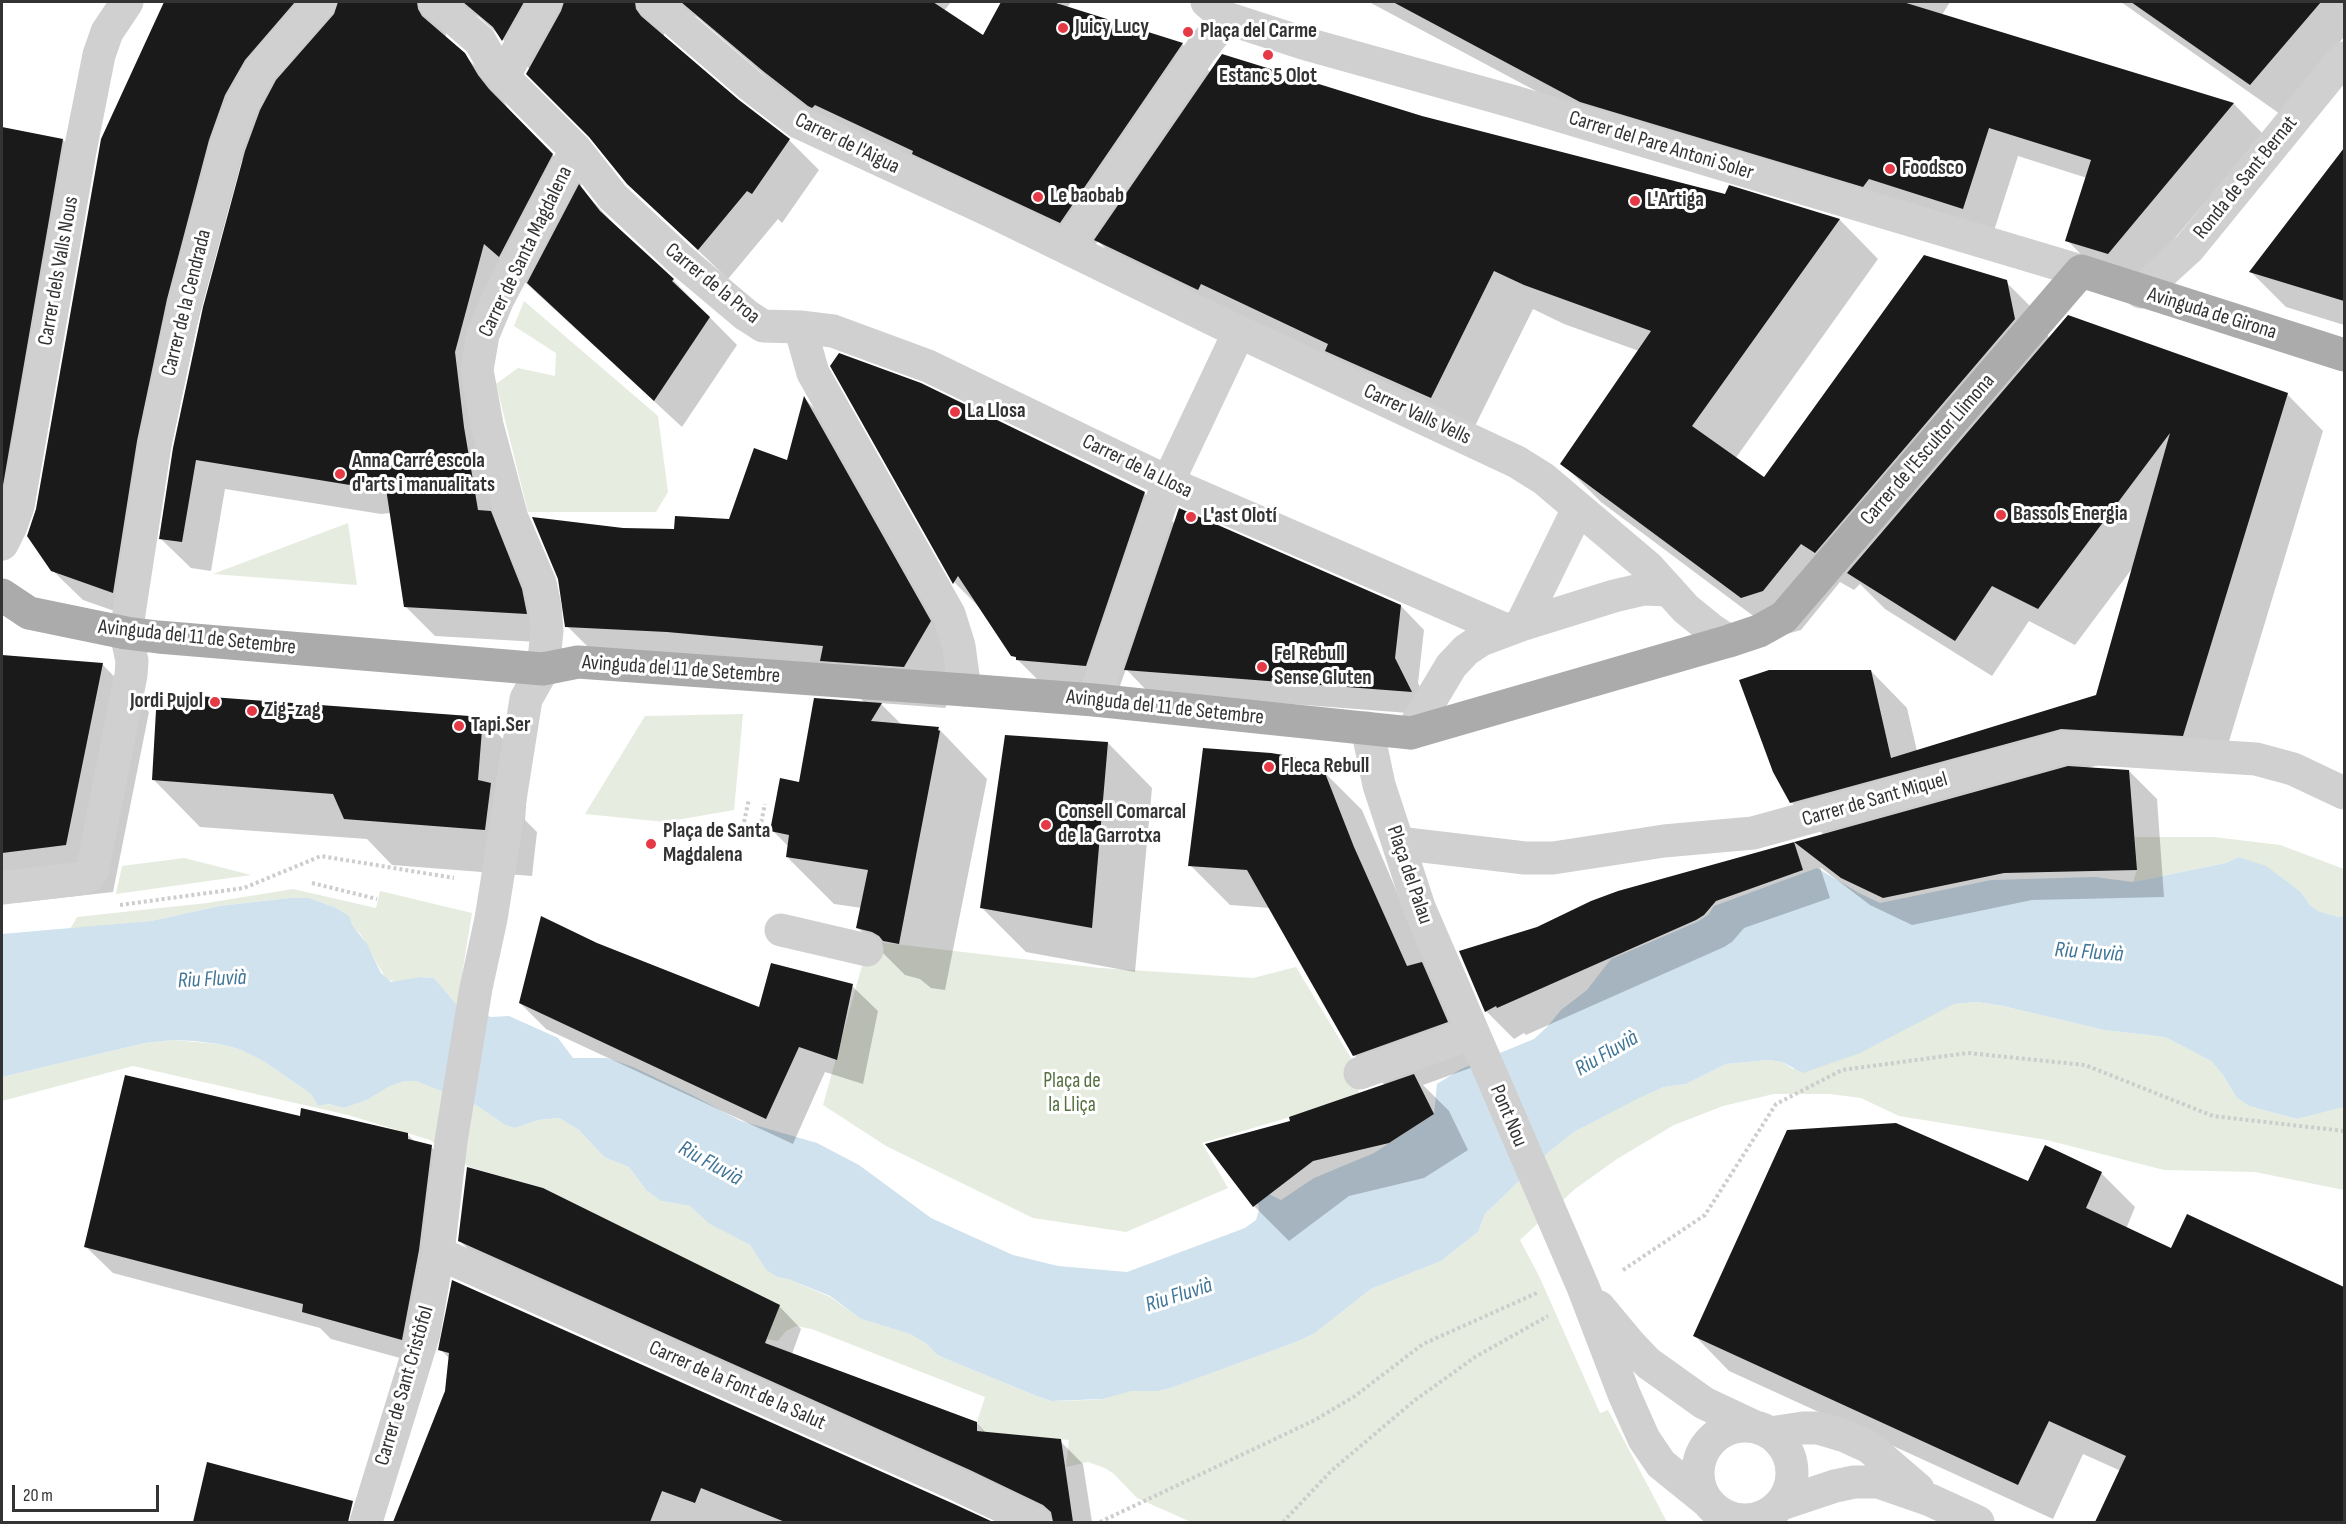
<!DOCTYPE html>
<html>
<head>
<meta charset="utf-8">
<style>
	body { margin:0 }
	#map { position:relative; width:2346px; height:1524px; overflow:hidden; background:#fff; font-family:"Sofia Sans Condensed",sans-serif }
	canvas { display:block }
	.frame { position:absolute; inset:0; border:3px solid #333; pointer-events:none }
	.scale { position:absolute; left:12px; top:1485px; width:147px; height:27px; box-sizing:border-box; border:3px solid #333; border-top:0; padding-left:8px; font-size:18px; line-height:21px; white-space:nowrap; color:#333; -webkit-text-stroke:4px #fff; paint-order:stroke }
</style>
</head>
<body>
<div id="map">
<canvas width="2346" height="1524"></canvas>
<div class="frame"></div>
<div class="scale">20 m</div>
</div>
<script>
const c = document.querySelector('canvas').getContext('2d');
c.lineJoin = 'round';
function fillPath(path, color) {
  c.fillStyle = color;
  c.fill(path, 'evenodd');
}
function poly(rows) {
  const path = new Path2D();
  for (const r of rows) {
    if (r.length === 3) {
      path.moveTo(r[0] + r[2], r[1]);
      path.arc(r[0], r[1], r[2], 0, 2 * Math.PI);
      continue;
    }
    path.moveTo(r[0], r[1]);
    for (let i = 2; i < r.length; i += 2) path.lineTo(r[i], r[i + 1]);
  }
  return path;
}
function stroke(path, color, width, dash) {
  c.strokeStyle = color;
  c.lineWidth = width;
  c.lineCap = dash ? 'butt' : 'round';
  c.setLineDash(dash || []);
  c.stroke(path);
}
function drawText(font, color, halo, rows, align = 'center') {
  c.font = font + ' "Sofia Sans Condensed",sans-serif';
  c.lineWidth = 6;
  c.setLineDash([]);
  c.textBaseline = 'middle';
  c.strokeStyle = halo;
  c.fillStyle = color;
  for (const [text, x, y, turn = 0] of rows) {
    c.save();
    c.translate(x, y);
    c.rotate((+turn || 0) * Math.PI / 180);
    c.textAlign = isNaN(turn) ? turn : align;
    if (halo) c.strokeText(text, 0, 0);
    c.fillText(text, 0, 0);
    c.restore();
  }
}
fillPath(poly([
	[524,301,658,416,668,492,656,512,528,512,496,384,518,368,555,376,556,353,514,326],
	[348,523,357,585,213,574],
	[743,714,734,810,665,822,585,814,645,716],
	[2135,837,2214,837,2280,845,2344,869,2344,916,2338,917,2318,911,2310,905,2301,892,2266,867,2239,857,2226,863,2133,882,2137,870],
	[184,858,251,875,116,894,122,866],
	[293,889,376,908,380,891,472,913,457,1005,434,978,420,977,395,982,386,979,361,935,334,907,309,898,289,898,219,906,151,921,70,929,77,917,207,903],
	[869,941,1100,968,1253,978,1296,967,1360,1073,1358,1097,1202,1143,1228,1188,1126,1232,1033,1218,886,1146,823,1105],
	[1977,1002,2003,1006,2104,1030,2165,1037,2211,1061,2223,1075,2236,1097,2249,1106,2297,1119,2344,1107,2344,1190,2255,1172,2164,1170,2047,1140,1899,1116,1861,1098,1830,1094,1774,1094,1723,1106,1674,1125,1617,1159,1575,1189,1520,1240,1539,1276,1600,1413,1608,1410,1667,1522,1191,1522,1137,1498,1114,1474,1105,1468,1088,1462,1066,1467,1069,1440,983,1432,977,1422,985,1397,812,1329,796,1326,786,1331,778,1341,767,1339,779,1305,543,1188,469,1167,430,1140,348,1115,133,1066,2,1101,2,1077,145,1043,173,1040,219,1044,239,1049,265,1062,311,1094,318,1106,327,1104,344,1108,367,1100,390,1086,405,1081,416,1081,476,1105,505,1125,515,1128,538,1120,559,1118,579,1130,604,1157,629,1167,646,1190,661,1201,690,1206,720,1229,750,1245,766,1270,777,1277,788,1279,830,1297,861,1319,910,1334,927,1344,936,1354,944,1358,1039,1397,1051,1401,1091,1400,1103,1399,1131,1390,1158,1391,1171,1388,1296,1342,1315,1333,1371,1289,1441,1261,1478,1232,1485,1214,1550,1151,1574,1132,1636,1099,1664,1087,1686,1084,1726,1064,1769,1060,1782,1062,1793,1069,1954,1004]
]), '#e6ecdf');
fillPath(poly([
	[2239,857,2266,866,2301,892,2310,905,2318,911,2338,917,2344,916,2344,1107,2297,1119,2249,1106,2236,1097,2223,1075,2211,1061,2165,1037,2104,1030,2003,1006,1977,1002,1954,1004,1860,1053,1803,1073,1782,1062,1769,1060,1726,1064,1686,1084,1664,1087,1637,1099,1574,1132,1550,1151,1485,1214,1478,1232,1441,1261,1371,1289,1315,1333,1296,1342,1171,1388,1158,1391,1131,1391,1103,1399,1051,1401,1039,1397,944,1358,936,1354,927,1344,910,1334,861,1319,830,1296,788,1279,777,1277,766,1270,750,1245,710,1224,690,1206,661,1201,646,1190,629,1167,604,1157,579,1130,559,1118,538,1120,515,1128,505,1125,476,1105,416,1081,405,1081,390,1086,367,1100,344,1108,328,1104,318,1106,311,1094,265,1062,239,1049,219,1044,194,1041,173,1040,145,1043,2,1077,2,934,151,921,219,906,289,898,309,898,334,907,349,916,352,925,367,944,381,973,391,982,420,977,434,978,457,1005,491,1017,509,1016,558,1038,573,1058,607,1058,633,1067,692,1095,741,1121,817,1143,859,1165,931,1218,1013,1255,1058,1266,1127,1272,1245,1228,1256,1220,1259,1210,1258,1203,1269,1194,1281,1200,1314,1178,1374,1153,1434,1114,1437,1084,1461,1069,1534,1039,1547,1027,1561,1010,1587,990,1611,959,1697,922,1708,915,1714,906,1817,868,1859,893,1880,903,1991,880,2095,877,2133,882,2226,863]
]), '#cfe2ee');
fillPath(poly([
	[166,2,951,2,944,11,983,37,1002,2,1046,2,1063,7,1057,2,1071,2,1067,8,1182,44,1211,73,1421,118,1726,196,1730,187,1840,220,1878,259,1735,459,1764,479,2006,282,2045,321,2049,339,2287,394,2323,431,2220,771,2099,765,2087,768,2129,771,2157,799,2164,897,2032,900,1912,925,1870,905,1820,867,1830,898,1744,928,1732,942,1724,947,1526,1035,1524,1033,1514,1039,1486,1011,1538,929,1619,892,1824,835,1791,802,1871,671,1907,708,1917,751,2097,696,2134,566,2075,645,2029,621,1992,676,1885,609,1860,584,1854,590,1840,582,1801,630,1780,636,1601,502,1562,463,1639,351,1564,324,1533,309,1470,436,1135,279,1098,241,1090,252,845,133,794,101,697,17,688,13,664,28,664,38,738,101,789,140,819,170,782,223,778,219,728,279,628,183,590,136,499,35,479,17,469,13,446,29,446,39,495,84,507,107,518,120,582,184,580,187,621,232,673,280,737,345,682,427,514,272,484,382,555,643,435,636,405,606,391,513,381,514,225,489,211,571,191,568,161,539,244,161,242,160,196,329,166,471,143,621,83,600,52,570,103,140],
	[1369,2,1950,2,1942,15,2234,104,2263,134,2138,282,2096,270,2067,240,2087,178,2018,156,1992,237,1611,131],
	[2121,2,2344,2,2344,37,2280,114],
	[2,128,63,140,84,162,8,507,2,500],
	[2344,151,2344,325,2286,307,2251,272],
	[832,366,1144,493,1175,524,1401,606,1424,630,1418,683,1434,715,1149,693,1126,669,1116,697,1044,686,1013,655,985,613,955,583],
	[805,399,845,439,972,663,945,708,880,703,902,725,938,728,987,779,945,990,931,988,920,979,905,975,858,928,862,908,834,904,787,857,789,847,772,830,800,784,865,703,847,685,608,667,567,626,623,529,675,530,730,521,788,462],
	[2,656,102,664,149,712,113,892,15,903,2,890],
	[482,718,529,765,525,820,537,832,532,876,392,865,367,839,200,827,153,779],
	[1108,743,1152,788,1135,972,1026,952,982,908],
	[1296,758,1301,763,1322,770,1362,810,1431,972,1487,1062,1423,1085,1449,1111,1468,1150,1424,1178,1349,1196,1289,1241,1254,1206,1292,1122,1385,1085,1354,1055,1270,908,1230,905,1190,865],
	[852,986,878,1011,863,1084,825,1072,793,1144,546,1029,520,1003,760,1009],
	[302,1118,407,1134,416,1143,431,1147,458,1174,429,1366,331,1339,320,1328,113,1273,85,1246],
	[2101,1173,2135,1207,2126,1229,2172,1250,2188,1216,2344,1289,2344,1522,2100,1522,2098,1521,2121,1471,2083,1454,2053,1519,1729,1371,1695,1336,2029,1183],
	[460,1241,779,1306,801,1329,792,1354,977,1423,987,1434,1060,1441,1083,1464,1092,1522,1055,1522,994,1492,483,1264],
	[440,1349,953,1505,989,1522,395,1522,447,1391,450,1359],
	[208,1463,322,1494,350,1522,195,1522]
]), '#0003');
fillPath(poly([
	[164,2,295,2,245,60,225,95,209,140,167,299,137,441,113,593,51,571,27,536,36,509,101,139],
	[338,2,417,2,418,9,422,16,465,53,478,75,489,89,553,154,499,257,484,244,455,352,464,427,478,510,491,511,522,589,527,614,404,607,385,482,350,485,196,460,182,542,159,539,173,448,203,307,245,151,260,110,276,80,334,14],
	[463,2,524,2,502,41,493,27],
	[564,2,635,2,636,9,641,16,739,100,790,139,752,194,747,191,698,250,627,184,589,137,526,74,561,11],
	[681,2,933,2,983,35,1001,2,1053,2,1183,43,1060,223,912,154,913,151,815,105,812,108,808,106,763,71],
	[1393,2,1903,2,2234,103,2108,254,2065,241,2091,160,1989,128,1963,209,1869,179,1863,187,1580,102],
	[2131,2,2321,2,2250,85],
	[1222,54,1422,116,1725,194,1729,185,1840,219,1692,426,1764,477,1924,255,2007,280,2015,319,1815,553,1801,544,1763,591,1741,598,1560,464,1651,331,1524,285,1494,271,1431,398,1325,351,1328,344,1201,284,1198,290,1094,240],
	[2,127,63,139,2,491],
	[2344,148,2344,301,2249,272],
	[579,184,600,211,674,279,672,281,710,317,654,401,527,283],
	[2068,315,2288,393,2183,736,2061,729,1790,803,1773,772,1739,680,1769,670,1871,670,1891,758,2096,695,2170,433,2038,609,1992,586,1955,641,1847,573],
	[839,353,921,383,1145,492,1086,666,1016,660,1016,657,1011,656,958,576,953,584,830,366],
	[804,396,931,621,904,667,820,661,823,646,667,632,565,627,558,579,532,517,623,528,674,529,675,516,729,519,754,448,787,460],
	[1179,508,1401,605,1395,658,1412,692,1124,670],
	[2,655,103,663,66,845,2,853],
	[157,693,483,717,478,780,491,783,485,830,344,819,333,794,152,780],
	[814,698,882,703,871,721,939,727,938,730,940,731,899,944,883,941,879,936,872,932,856,928,868,870,786,857,789,835,770,831,780,778,799,782],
	[1005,735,1108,742,1092,928,980,908],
	[1203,748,1271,753,1296,757,1296,760,1323,768,1354,847,1407,966,1422,962,1448,1022,1353,1056,1247,870,1188,866],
	[2068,766,2129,770,2137,870,2004,873,1883,898,1841,878,1794,842,1803,870,1716,901,1704,915,1696,920,1497,1008,1496,1006,1485,1012,1459,951,1537,927,1591,901,1618,891],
	[541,916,597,943,759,1007,771,963,853,984,837,1060,799,1047,766,1119,519,1003],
	[1414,1074,1434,1114,1389,1143,1313,1161,1253,1207,1205,1144,1290,1121,1289,1117],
	[125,1075,300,1116,301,1108,408,1133,408,1139,432,1145,419,1250,402,1340,302,1312,303,1304,84,1247],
	[1896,1123,2028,1181,2045,1145,2102,1172,2086,1208,2171,1248,2187,1214,2344,1287,2344,1522,2095,1522,2126,1456,2049,1421,2018,1485,1693,1336,1787,1130],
	[467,1167,543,1188,780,1305,765,1343,977,1422,977,1431,1061,1439,1073,1522,1053,1522,1051,1512,1043,1505,970,1470,458,1241],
	[452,1280,954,1504,993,1522,785,1522,701,1488,695,1503,662,1491,650,1522,393,1522,445,1391,449,1353,438,1350],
	[207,1462,353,1501,348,1522,193,1522]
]), '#1a1a1a');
stroke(poly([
	[744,822,749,799],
	[760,828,765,804],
	[312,883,377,899],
	[120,905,244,888,321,856,454,878],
	[1623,1270,1705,1215,1776,1104,1842,1070,1968,1053,2085,1065,2213,1116,2344,1131],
	[1100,1522,1315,1420,1355,1396,1423,1344,1539,1292],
	[1283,1522,1331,1471,1415,1400,1475,1357,1548,1316]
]), '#cdcdcd', 4, [3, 3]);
stroke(poly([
	[435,2,480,41,494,66,503,77,576,150,613,197,683,262,746,315,763,326,800,327,833,331,928,366,1189,492,1506,630],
	[653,2,751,86,798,122,993,212,1239,332,1517,462,1544,479,1648,567,1686,609,1712,630,1729,641],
	[1207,2,1226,18,1303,43,1511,101,2081,271],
	[503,77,545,2],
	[1067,247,1201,50,1226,18],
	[2141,292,2189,248,2344,58],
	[800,327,813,373,949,614,959,646,965,690],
	[2,544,11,526,18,506,80,151,99,55,107,32,127,2],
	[1521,625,1578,509],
	[1094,700,1168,482,1239,332],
	[1367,728,1379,785,1419,907,1583,1287,1624,1394,1644,1439,1661,1464,1708,1502],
	[1411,733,1451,666,1466,650,1481,640,1521,625,1614,596,1644,589,1669,590],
	[1398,843,1525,858,1553,858,1664,841,1753,833,2066,747,2256,759,2293,769,2344,793],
	[2,888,79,879,88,876,92,871,131,675,132,661,126,633,155,445,185,303,227,145,243,102,261,69,320,2],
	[781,930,867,950],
	[1360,1073,1473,1033],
	[438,1253,962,1487,1035,1522],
	[1599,1307,1629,1343,1648,1363,1704,1403,1755,1427],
	[1745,1473,47],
	[1770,1433,1803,1428,1818,1428,1845,1436,1869,1447,1918,1489],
	[1781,1504,1835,1486,1854,1482,1878,1482,1930,1500,1978,1522],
	[366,1522,424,1333,438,1253,451,1141,476,988,491,919,526,699,543,669,547,631,545,606,540,583,512,518,487,425,477,370,483,335,498,299,576,150]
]), '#d0d0d0', 33);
stroke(poly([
	[2,595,29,613,126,633,158,637,543,669,578,662,965,690,1094,700,1411,733,1729,641,1759,631,1784,617,2081,271,2344,355]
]), '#ababab', 33);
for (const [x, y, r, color] of [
	[1063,28,6,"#e63946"],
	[1188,32,6,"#e63946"],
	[1268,55,6,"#e63946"],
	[1890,169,6,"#e63946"],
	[1038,197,6,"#e63946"],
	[1635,201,6,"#e63946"],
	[955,412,6,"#e63946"],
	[340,474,6,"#e63946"],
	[2001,515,6,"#e63946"],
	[1191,517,6,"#e63946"],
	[1262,667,6,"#e63946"],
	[215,702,6,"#e63946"],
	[252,711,6,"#e63946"],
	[459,726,6,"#e63946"],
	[1269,767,6,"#e63946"],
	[1046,825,6,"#e63946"],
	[651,844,6,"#e63946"]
]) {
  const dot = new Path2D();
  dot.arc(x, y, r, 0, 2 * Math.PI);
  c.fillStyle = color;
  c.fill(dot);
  stroke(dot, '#fff', 2);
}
drawText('bold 21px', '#333', '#fff', [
	["Juicy Lucy",1075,28],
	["Plaça del Carme",1200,32],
	["Estanc 5 Olot",1268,77,"center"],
	["Foodsco",1902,169],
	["Le baobab",1050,197],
	["L'Artiga",1647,201],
	["La Llosa",967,412],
	["Anna Carré escola",352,462],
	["d'arts i manualitats",352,486],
	["Bassols Energia",2013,515],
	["L'ast Olotí",1203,517],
	["Fel Rebull",1274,655],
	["Sense Gluten",1274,679],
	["Jordi Pujol",203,702,"right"],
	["Zig-zag",264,711],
	["Tapi.Ser",471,726],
	["Fleca Rebull",1281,767],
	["Consell Comarcal",1058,813],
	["de la Garrotxa",1058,837],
	["Plaça de Santa",663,832],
	["Magdalena",663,856]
], 'left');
drawText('21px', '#333', '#fff', [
	["Carrer de l'Aigua",847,144,26],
	["Carrer del Pare Antoni Soler",1661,146,17],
	["Ronda de Sant Bernat",2246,178,-51],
	["Carrer de Santa Magdalena",526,252,-64],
	["Carrer dels Valls Nous",59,271,-80],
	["Carrer de la Proa",712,284,39],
	["Carrer de la Cendrada",187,303,-76],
	["Avinguda de Girona",2212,314,17],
	["Carrer Valls Vells",1417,415,25],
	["Carrer de l'Escultor Llimona",1928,450,-49],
	["Carrer de la Llosa",1137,467,26],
	["Avinguda del 11 de Setembre",197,638,6],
	["Avinguda del 11 de Setembre",681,670,4],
	["Avinguda del 11 de Setembre",1165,708,6],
	["Carrer de Sant Miquel",1875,800,-16],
	["Plaça del Palau",1409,875,71],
	["Pont Nou",1508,1116,67],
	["Carrer de Sant Cristòfol",405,1386,-74],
	["Carrer de la Font de la Salut",737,1386,24]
]);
drawText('21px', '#56703f', '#fff', [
	["Plaça de",1072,1082],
	["la Lliça",1072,1106]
]);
drawText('italic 22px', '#3f7597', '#fff', [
	["Riu Fluvià",2089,953,4],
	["Riu Fluvià",212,980,-3],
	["Riu Fluvià",1607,1054,-30],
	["Riu Fluvià",710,1164,29],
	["Riu Fluvià",1179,1296,-18]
]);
</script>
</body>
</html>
